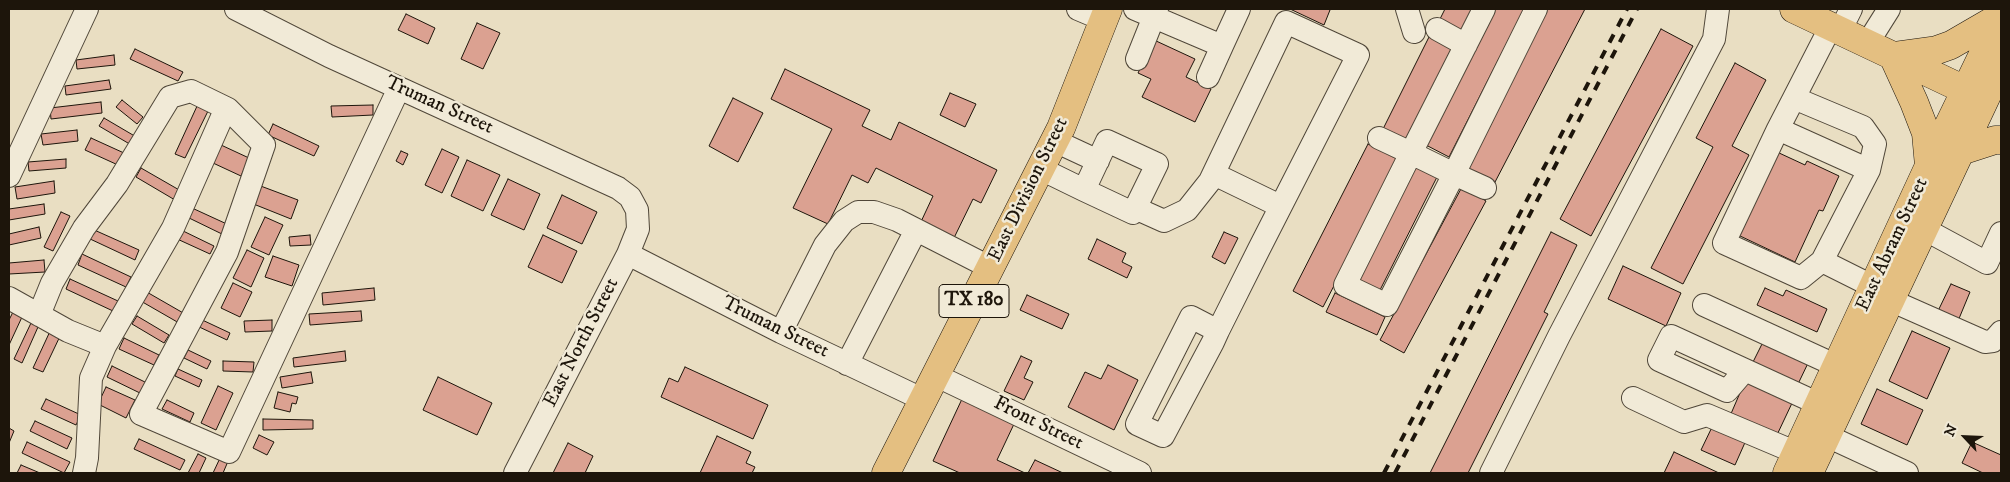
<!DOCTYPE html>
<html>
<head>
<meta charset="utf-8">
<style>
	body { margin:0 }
	#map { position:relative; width:2010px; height:482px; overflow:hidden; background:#e9dec2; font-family:"IM FELL DW Pica",serif }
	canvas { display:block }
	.frame { position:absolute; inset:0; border:10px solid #1d150b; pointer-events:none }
	.north { position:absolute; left:1940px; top:412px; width:50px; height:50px; -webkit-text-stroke:4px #f1ead7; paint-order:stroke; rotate:295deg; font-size:14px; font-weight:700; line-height:20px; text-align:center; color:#1d150b }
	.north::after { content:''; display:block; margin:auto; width:18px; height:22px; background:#1d150b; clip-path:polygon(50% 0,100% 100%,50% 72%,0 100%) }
</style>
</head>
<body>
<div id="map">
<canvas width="2010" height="482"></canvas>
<div class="frame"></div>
<div class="north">N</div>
</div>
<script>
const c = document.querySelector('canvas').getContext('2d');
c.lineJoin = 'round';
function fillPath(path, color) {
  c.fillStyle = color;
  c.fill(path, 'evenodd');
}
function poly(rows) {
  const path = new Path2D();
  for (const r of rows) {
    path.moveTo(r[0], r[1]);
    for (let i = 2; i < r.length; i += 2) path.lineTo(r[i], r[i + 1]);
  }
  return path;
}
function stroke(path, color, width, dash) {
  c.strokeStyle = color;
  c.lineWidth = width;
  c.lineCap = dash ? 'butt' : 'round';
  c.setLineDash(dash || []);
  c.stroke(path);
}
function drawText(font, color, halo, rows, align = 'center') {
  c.font = font + ' "IM FELL DW Pica",serif';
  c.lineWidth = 5;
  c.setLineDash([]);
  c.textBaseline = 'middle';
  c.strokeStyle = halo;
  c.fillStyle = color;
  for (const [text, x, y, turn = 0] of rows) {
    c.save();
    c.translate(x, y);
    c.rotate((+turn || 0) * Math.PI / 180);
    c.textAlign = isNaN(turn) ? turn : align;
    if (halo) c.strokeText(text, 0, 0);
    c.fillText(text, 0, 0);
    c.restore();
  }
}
const building = poly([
	[1290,9,1327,9,1330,10,1324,25,1290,9],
	[1445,9,1476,9,1463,35,1438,23,1445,9],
	[1493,9,1524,9,1449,157,1424,144,1493,9],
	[1545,9,1585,9,1494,184,1463,168,1545,9],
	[406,14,435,28,428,44,398,30,406,14],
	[477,23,500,33,483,69,461,59,477,23],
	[1661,29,1693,46,1591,236,1560,219,1661,29],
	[1430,35,1455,47,1406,146,1381,133,1430,35],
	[1154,40,1195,59,1186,77,1211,89,1195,122,1142,97,1151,79,1138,73,1154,40],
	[135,49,183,72,178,81,130,59,135,49],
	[114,55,115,65,77,69,76,60,114,55],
	[1735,63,1766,80,1732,146,1749,155,1683,284,1651,268,1713,147,1696,138,1735,63],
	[785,69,870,110,862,126,891,140,899,122,997,170,981,203,973,199,952,242,919,226,933,196,876,168,868,183,852,175,828,224,793,208,832,129,771,99,785,69],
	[109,80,111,89,66,95,65,86,109,80],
	[950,93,976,104,965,127,940,115,950,93],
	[733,98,763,113,738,162,709,146,733,98],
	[122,100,143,117,137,124,116,107,122,100],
	[101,102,102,113,51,119,50,108,101,102],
	[198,104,209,109,185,158,175,154,198,104],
	[373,105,373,115,332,117,331,106,373,105],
	[104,118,138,138,133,146,99,126,104,118],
	[273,124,319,146,314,156,268,135,273,124],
	[77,130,78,141,43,145,41,134,77,130],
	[91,138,124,153,118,165,85,150,91,138],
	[1368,144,1399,160,1323,307,1293,291,1368,144],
	[221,145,249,158,241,176,213,163,221,145],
	[442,149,459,157,442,193,425,185,442,149],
	[401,151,408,154,403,165,396,161,401,151],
	[1777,152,1805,165,1807,161,1839,176,1823,211,1819,210,1795,262,1738,235,1777,152],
	[66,159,66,168,29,171,28,162,66,159],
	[467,160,500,175,483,211,451,196,467,160],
	[1412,164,1437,177,1378,294,1353,281,1412,164],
	[141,168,181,191,175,200,136,177,141,168],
	[508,179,540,194,524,230,491,215,508,179],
	[54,181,55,193,17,199,15,187,54,181],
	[258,185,298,200,291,219,251,203,258,185],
	[1462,187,1486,201,1404,353,1380,340,1462,187],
	[562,195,597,212,582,244,547,228,562,195],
	[44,204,45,214,9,220,9,209,44,204],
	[192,208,229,225,224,235,187,217,192,208],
	[61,212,70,216,53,251,44,247,61,212],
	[265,217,283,225,269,255,251,247,265,217],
	[39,227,41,238,9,245,9,234,39,227],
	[92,229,139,250,135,260,88,238,92,229],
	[179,229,214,246,210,254,175,238,179,229],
	[1224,232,1238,238,1225,264,1212,257,1224,232],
	[1551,232,1577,245,1544,312,1548,314,1468,473,1430,473,1551,232],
	[310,235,311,245,290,246,289,237,310,235],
	[543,235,577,251,562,283,528,267,543,235],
	[1097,239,1126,253,1122,262,1132,267,1127,278,1088,259,1097,239],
	[247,250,264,258,251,287,233,278,247,250],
	[82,254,131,277,126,287,78,265,82,254],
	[273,256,299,265,292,286,265,277,273,256],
	[44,260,45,272,9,274,9,263,44,260],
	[1623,266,1681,293,1666,326,1608,299,1623,266],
	[70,279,118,301,113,311,66,289,70,279],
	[233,283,252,292,240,317,221,308,233,283],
	[1951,284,1970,292,1958,321,1938,311,1951,284],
	[374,288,375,300,323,305,322,293,374,288],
	[1765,288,1783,296,1786,290,1827,309,1817,332,1757,305,1765,288],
	[145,291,185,314,179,323,139,300,145,291],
	[1335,293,1385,317,1377,335,1326,312,1335,293],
	[1027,295,1069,314,1062,329,1020,310,1027,295],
	[361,311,362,321,310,325,309,314,361,311],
	[13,312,22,317,9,345,9,320,13,312],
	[137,316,169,335,164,343,132,324,137,316],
	[198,318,230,333,227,340,195,325,198,318],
	[272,320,272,331,245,332,244,321,272,320],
	[31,323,38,327,22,363,14,359,31,323],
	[52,327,62,332,43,372,33,368,52,327],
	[1912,331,1950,348,1927,399,1889,381,1912,331],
	[124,338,159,355,154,365,119,349,124,338],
	[1765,338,1810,359,1798,384,1753,362,1765,338],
	[188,350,211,361,207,369,184,358,188,350],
	[345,351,346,361,294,367,293,358,345,351],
	[1021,356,1032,361,1024,378,1033,382,1024,400,1004,391,1021,356],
	[223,361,254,362,253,372,223,371,223,361],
	[1108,365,1138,380,1114,430,1068,407,1085,372,1101,379,1108,365],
	[112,366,147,383,142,394,107,377,112,366],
	[685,367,768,405,753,439,661,397,669,378,678,382,685,367],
	[178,369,202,380,199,387,175,376,178,369],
	[311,372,313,383,282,388,280,377,311,372],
	[438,377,492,403,477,435,423,410,438,377],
	[1746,379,1793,401,1776,437,1730,416,1746,379],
	[218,386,233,393,216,430,201,423,218,386],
	[106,387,135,400,126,418,98,404,106,387],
	[1877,389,1923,410,1907,445,1861,424,1877,389],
	[278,392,298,397,296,404,292,403,290,412,274,408,278,392],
	[46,399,81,415,76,425,41,409,46,399],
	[962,399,1014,424,997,460,1025,473,960,473,933,461,962,399],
	[167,400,194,413,190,422,162,409,167,400],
	[263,419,313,420,313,429,263,430,263,419],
	[35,421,72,438,67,449,30,431,35,421],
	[1714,423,1747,438,1735,465,1701,450,1714,423],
	[9,428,14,431,9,443,9,428],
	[259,435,274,442,267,455,253,448,259,435],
	[717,436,751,452,746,463,755,467,752,473,700,473,717,436],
	[139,439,185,460,180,470,134,449,139,439],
	[27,442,70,462,64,473,22,453,27,442],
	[1972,442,2001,455,2001,473,1983,473,1962,463,1972,442],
	[568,443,593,456,585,473,553,473,568,443],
	[1674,452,1719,473,1664,473,1674,452],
	[198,454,206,458,199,473,188,473,198,454],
	[221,456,229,459,223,473,213,473,221,456],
	[1035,460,1063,473,1028,473,1035,460],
	[21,465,40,473,17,473,21,465]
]);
fillPath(building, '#dba191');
stroke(building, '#1d150b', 1);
const minor = poly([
	[236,9,329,56,618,188,630,197,637,210,638,229,628,254,515,473],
	[1078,9,1104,20],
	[1135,9,1222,46,1208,77],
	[1407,9,1414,32],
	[1484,9,1411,153,1454,174,1536,9],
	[1831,26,1794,98,1863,127,1875,144,1869,170,1822,261,1874,287],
	[1437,29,1466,45],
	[1840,31,1851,9],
	[1867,44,1889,9],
	[1222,46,1239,9],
	[1137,59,1157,9],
	[1794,98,1778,129,1869,170],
	[1778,129,1724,243,1801,278,1822,261],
	[1379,138,1411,153,1345,285,1387,305,1454,174,1485,188],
	[1055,141,1098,161],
	[1041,169,1084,190,1133,213,1157,164,1107,141,1084,190],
	[1214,174,1280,206],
	[9,176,87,9],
	[1135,208,1164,221,1187,210,1210,181,1286,22,1358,55,1259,249,1218,331,1213,342,1163,436,1137,424,1191,317,1218,331],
	[1924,229,1987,263,2001,233],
	[628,254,781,332,924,400],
	[9,298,68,331,105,346,91,378,87,458,84,473],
	[1890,300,1985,342,1993,341,2001,332],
	[1704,305,1837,366],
	[39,315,52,283,84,228,117,184,170,97,191,91,228,109,264,145,227,252,141,414,229,452,399,88],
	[781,332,825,245,844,221,858,212,874,212,897,220,991,268],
	[105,346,173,228,226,108],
	[847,364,916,230],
	[1745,370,1727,391,1659,360,1671,336,1819,404],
	[937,376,1140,473],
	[1633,398,1684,422,1707,415,1797,453],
	[1812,429,1907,473],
	[1491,473,1559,336,1714,39,1718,9]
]);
const major = poly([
	[1794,9,1982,98],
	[1893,56,1937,50,1951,45,2001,16],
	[1893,56,1914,102,1926,133,1929,166],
	[1961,151,1995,140,2001,140],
	[886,473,1061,128,1108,9],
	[1787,473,1929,166,2001,17],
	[1809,473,2001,65]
]);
stroke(minor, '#504739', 24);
stroke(major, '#1d150b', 29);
stroke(minor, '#f1ead7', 22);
stroke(major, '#e4bf81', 28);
stroke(poly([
	[1384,473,1627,9],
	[1395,473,1637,9]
]), '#1d150b', 4, [9, 9]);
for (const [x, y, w] of [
	[974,301,70]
]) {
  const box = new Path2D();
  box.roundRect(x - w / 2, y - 16.5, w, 33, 4);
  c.fillStyle = '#f1ead7';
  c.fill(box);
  stroke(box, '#1d150b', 1);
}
drawText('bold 19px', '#1d150b', null, [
	["TX 180",974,301]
]);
drawText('20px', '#1d150b', '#f1ead7', [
	["Truman Street",439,106,24],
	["East Division Street",1029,190,-64],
	["East Abram Street",1893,245,-65],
	["Truman Street",775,328,26],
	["East North Street",582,343,-63],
	["Front Street",1038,424,26]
]);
</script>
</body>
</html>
